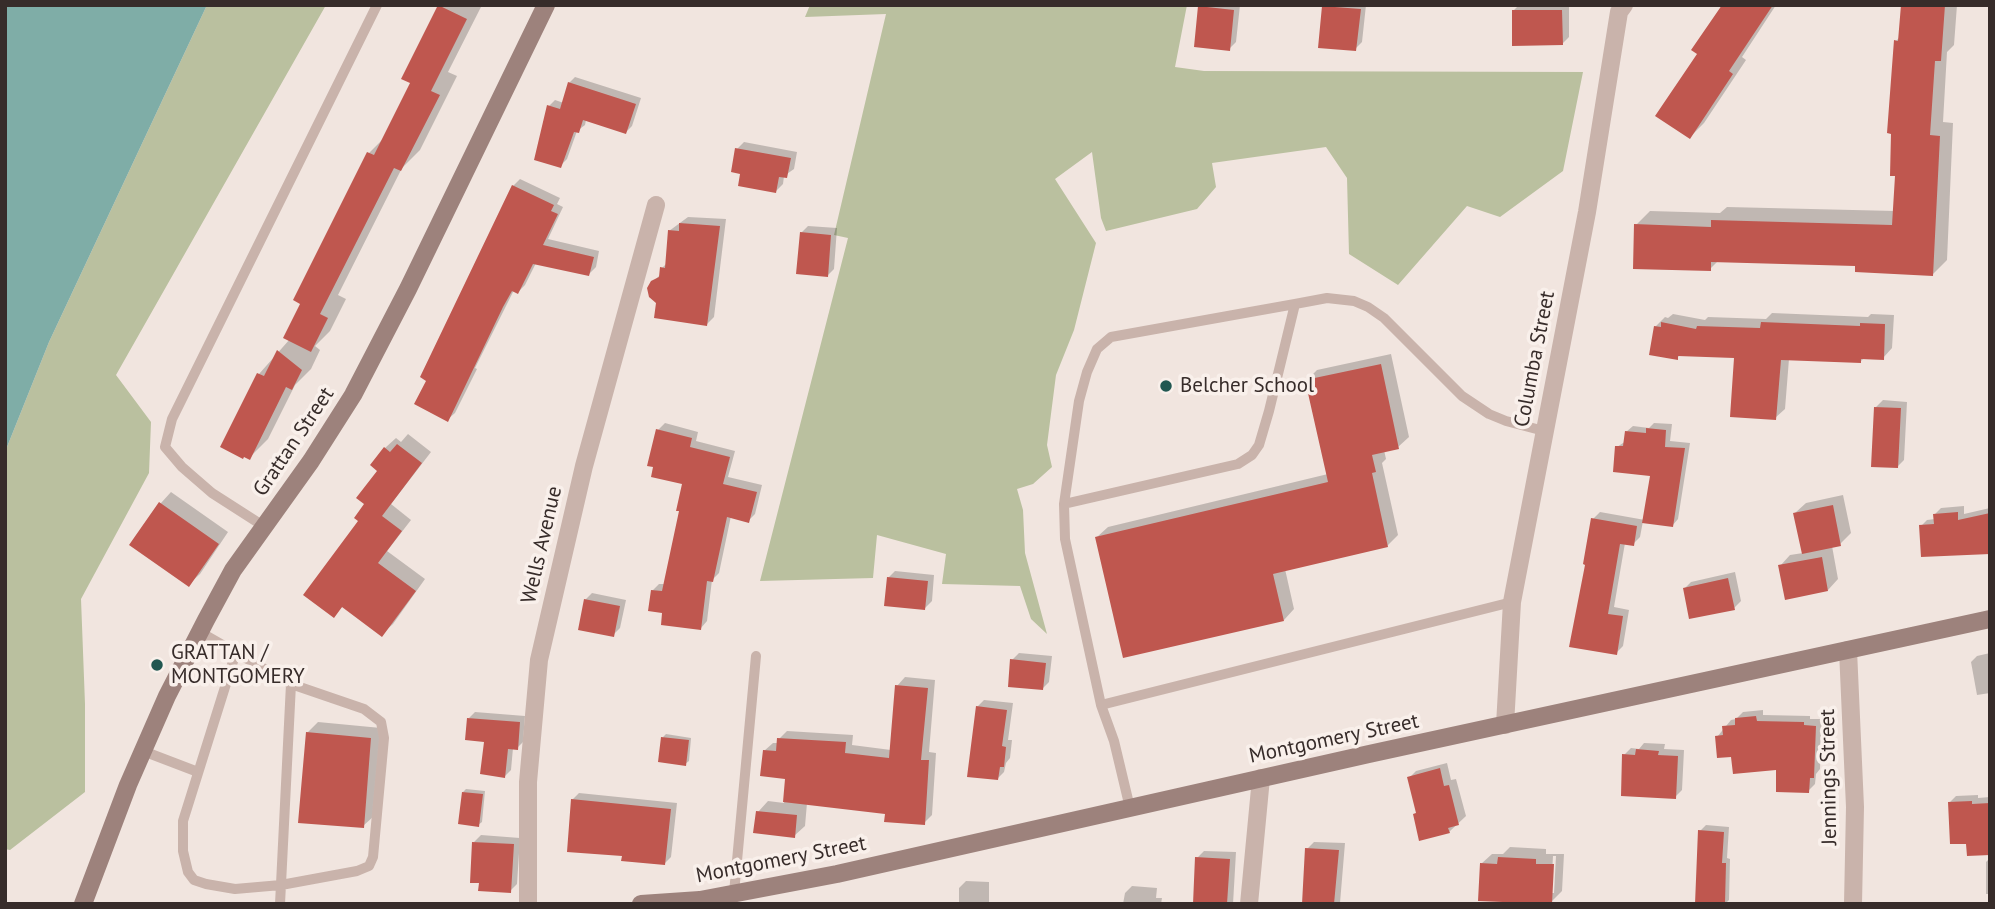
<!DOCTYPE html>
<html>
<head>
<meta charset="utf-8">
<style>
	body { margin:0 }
	#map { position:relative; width:1995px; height:909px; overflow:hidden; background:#f1e5df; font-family:"PT Sans",sans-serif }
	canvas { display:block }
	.frame { position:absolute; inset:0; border:7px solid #372c2a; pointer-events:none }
</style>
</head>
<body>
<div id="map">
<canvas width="1995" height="909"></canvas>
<div class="frame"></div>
</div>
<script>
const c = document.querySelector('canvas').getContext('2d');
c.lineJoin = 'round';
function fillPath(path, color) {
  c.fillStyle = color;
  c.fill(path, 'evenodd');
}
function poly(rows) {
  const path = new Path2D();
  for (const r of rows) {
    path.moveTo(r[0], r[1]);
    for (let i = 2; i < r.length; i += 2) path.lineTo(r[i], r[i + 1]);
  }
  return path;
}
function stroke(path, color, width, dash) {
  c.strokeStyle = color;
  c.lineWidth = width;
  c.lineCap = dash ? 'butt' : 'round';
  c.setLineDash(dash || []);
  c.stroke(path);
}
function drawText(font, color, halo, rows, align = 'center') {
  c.font = font + ' "PT Sans",sans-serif';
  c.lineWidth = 7;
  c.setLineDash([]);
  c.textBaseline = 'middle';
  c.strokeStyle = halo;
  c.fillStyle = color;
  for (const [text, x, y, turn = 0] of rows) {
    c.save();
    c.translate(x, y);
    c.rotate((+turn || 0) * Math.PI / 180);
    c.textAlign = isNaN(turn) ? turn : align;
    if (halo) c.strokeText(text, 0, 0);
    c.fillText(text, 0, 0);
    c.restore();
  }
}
fillPath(poly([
	[207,5,326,5,116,375,151,422,149,473,81,599,85,704,85,792,10,850,5,849,5,452,49,342],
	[810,5,1187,5,1175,67,1204,71,1583,72,1563,171,1500,217,1467,206,1398,285,1349,254,1347,178,1326,147,1212,163,1216,187,1197,209,1106,231,1101,218,1092,152,1055,179,1096,243,1074,330,1056,375,1047,445,1052,467,1033,484,1017,489,1023,510,1025,553,1047,634,1031,619,1020,586,942,584,946,554,877,535,873,578,760,581,848,238,834,235,886,14,805,17]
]), '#bac09f');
fillPath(poly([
	[5,5,207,5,49,342,5,452]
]), '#7fada7');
fillPath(poly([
	[440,5,482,5,448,72,457,76,420,150,402,168,338,295,346,299,330,331,315,346,320,350,311,369,295,385,268,439,249,458,222,446,259,374,290,339,369,153,384,138,412,82,403,78],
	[1202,5,1240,5,1236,42,1229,49,1200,7],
	[1325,5,1366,5,1362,42,1355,49],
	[1391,5,1417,5,1391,7],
	[1519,5,1569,5,1569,37,1562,44,1513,11],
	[1724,5,1776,5,1742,57,1746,60,1704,123,1690,137,1699,53],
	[1902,5,1957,5,1954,45,1947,52,1943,122,1953,123,1947,260,1933,274,1857,265,1718,261,1710,269,1636,225,1650,211,1720,213,1727,207,1895,211,1897,175,1896,41,1900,37],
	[575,77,641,98,632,126,626,132,586,120,585,125,577,131,567,159,560,166,549,106,555,100,564,103,569,83],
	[744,142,797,152,794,169,784,176,783,184,776,191,742,173,737,149],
	[520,179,560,198,557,204,563,207,548,239,599,251,596,267,589,274,536,263,525,285,518,292,514,290,475,368,477,369,455,413,448,419,428,380,513,186],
	[688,217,726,219,714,317,707,324,658,302,653,282,661,274,662,268,667,263,669,231],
	[808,226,837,228,834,269,827,276,801,233],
	[1772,313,1868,317,1871,314,1894,315,1892,348,1883,358,1865,357,1860,362,1789,359,1785,409,1775,418,1736,356,1681,354,1677,358,1655,327,1665,317,1668,318,1673,314,1705,320,1708,317,1766,319],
	[1391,354,1409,437,1398,447,1384,450,1386,459,1382,463,1398,535,1387,546,1285,569,1294,609,1284,620,1097,537,1108,527,1328,474,1306,381,1317,370],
	[1883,400,1907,402,1904,460,1897,467,1876,407],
	[665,423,698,432,696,441,735,451,728,477,762,485,755,514,748,521,731,516,719,573,712,580,707,621,701,628,664,612,652,591,659,584,665,584,681,510,684,483,658,430],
	[1654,423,1672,424,1670,441,1690,443,1678,519,1672,526,1643,521,1640,537,1633,544,1625,543,1614,607,1629,610,1623,646,1616,653,1587,563,1593,519,1600,512,1645,520,1652,474,1617,447,1626,441,1626,432,1633,426,1649,428],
	[408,434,431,452,391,504,411,520,387,551,425,579,393,624,382,634,343,606,334,616,361,521,385,448,396,438,401,442],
	[171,492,228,532,200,574,189,584,132,544,161,503],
	[1843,495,1851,533,1840,544,1832,546,1838,579,1828,590,1780,566,1790,555,1803,553,1795,513,1806,503],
	[1964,506,1964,514,1990,508,1990,547,1921,526,1927,520,1935,519,1935,514,1941,508],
	[895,571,934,575,932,601,925,608,888,578],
	[1735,572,1741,601,1734,608,1684,589,1691,582],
	[592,593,626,600,620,628,613,635,585,600],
	[1019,653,1052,656,1049,682,1042,689,1012,660],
	[1990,653,1990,693,1977,695,1971,662,1977,656],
	[905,677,935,680,929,752,936,753,932,815,924,823,886,813,807,803,805,826,794,836,758,812,768,801,784,803,787,778,764,751,773,743,778,743,779,739,787,731,853,735,852,745,891,750,897,686],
	[984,700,1013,703,1008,740,1012,740,1010,758,1006,763,1004,772,997,779,977,707],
	[1763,710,1763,715,1810,716,1810,719,1822,719,1820,769,1816,774,1815,784,1808,791,1778,769,1733,755,1717,737,1731,720,1736,719,1743,712],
	[475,712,525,716,523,742,517,748,513,748,511,770,505,776,486,740,469,718],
	[318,722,381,728,374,816,363,826,307,733],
	[666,734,691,738,689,761,685,764,663,737],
	[1644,743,1665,744,1664,749,1684,750,1682,790,1675,797,1624,755,1631,748,1639,749],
	[1447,763,1451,780,1456,779,1466,816,1449,832,1418,812,1409,778,1416,771],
	[466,789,485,791,482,822,478,825,463,792],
	[579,793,677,803,671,857,664,864,572,800],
	[1978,795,1978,798,1990,797,1990,853,1968,842,1949,803,1956,796],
	[1706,825,1729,827,1727,858,1730,859,1729,900,1725,904,1697,904,1700,831],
	[481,835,520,838,517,884,510,891,474,842],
	[1314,842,1345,843,1340,903,1355,904,1290,904,1304,903,1307,849],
	[1510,847,1546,849,1546,854,1564,854,1562,891,1551,902,1481,864,1492,854,1503,854],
	[1553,856,1556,856,1554,893,1551,893],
	[1204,851,1236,852,1233,904,1194,904,1197,858],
	[1990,858,1990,894,1986,894,1986,862],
	[966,881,989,882,989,904,959,904,959,888],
	[1132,886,1157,888,1156,898,1162,898,1161,904,1123,904,1125,893]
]), '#0003');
fillPath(poly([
	[438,5,467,19,431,91,440,95,401,171,394,168,320,314,328,318,311,352,283,338,300,304,293,300,367,152,374,155,410,83,401,79],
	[1722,5,1773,5,1729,71,1733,74,1690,139,1655,116,1697,54,1691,50],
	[1901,5,1945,5,1941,61,1935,61,1930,135,1940,136,1933,276,1855,272,1855,266,1711,262,1711,271,1633,269,1634,224,1711,227,1711,220,1892,225,1895,176,1890,176,1891,134,1887,133,1894,40,1898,41],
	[1198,6,1234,10,1230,51,1194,47],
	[1322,6,1361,9,1356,51,1318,48],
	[1512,10,1562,10,1563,45,1512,46],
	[568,82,636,104,626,134,583,120,579,133,574,132,561,168,534,160,547,105,560,109],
	[735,148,791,158,787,178,779,177,776,193,738,186,740,174,731,172],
	[512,185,554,205,551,211,558,214,543,245,594,257,589,276,533,264,518,294,512,291,503,307,448,422,414,404,426,381,420,377],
	[679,223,720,226,707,326,654,318,656,303,649,297,647,288,651,281,659,277,660,267,665,268,668,230,679,231],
	[800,232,831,235,828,277,796,274],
	[1661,322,1696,329,1697,326,1760,328,1761,322,1860,326,1860,323,1885,324,1884,360,1861,359,1861,363,1781,360,1776,420,1730,417,1734,358,1678,356,1678,360,1649,355,1654,326,1661,327],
	[277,350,302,370,292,390,286,387,250,460,244,457,243,459,220,447,257,373,264,376],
	[1381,364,1399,449,1372,455,1376,472,1372,473,1388,547,1273,574,1284,621,1123,658,1095,537,1328,482,1305,380],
	[1874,407,1901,408,1898,468,1871,467],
	[1646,428,1666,430,1665,447,1685,448,1673,527,1642,523,1650,476,1613,472,1615,446,1623,446,1625,431,1646,433],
	[656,429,692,438,690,447,730,457,723,484,757,492,749,523,727,517,713,582,707,581,701,630,661,625,662,613,648,611,651,590,662,591,679,511,676,511,682,484,651,477,653,467,647,466],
	[397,444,422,463,382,516,402,531,378,563,416,591,382,637,342,607,334,618,303,595,358,521,354,518,364,504,356,498,377,471,370,465,384,447,390,452],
	[159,502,219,544,189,587,129,545],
	[1833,505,1841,546,1802,554,1793,513],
	[1958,512,1958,520,1990,513,1990,554,1921,557,1919,525,1934,524,1933,514],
	[1591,518,1637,526,1634,546,1620,544,1608,614,1623,616,1617,655,1569,647,1585,565,1583,564],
	[1822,557,1828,591,1785,600,1778,565],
	[887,577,928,581,925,610,884,606],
	[1728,578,1735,610,1689,619,1683,588],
	[584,599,620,606,614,637,578,630],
	[1010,659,1046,663,1043,690,1008,687],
	[895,685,928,688,921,760,929,760,925,825,884,822,885,814,783,802,785,779,760,776,763,750,776,751,777,738,846,742,845,753,889,758],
	[976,706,1007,710,1002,746,1006,747,1004,767,1000,767,998,780,967,777],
	[1756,716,1757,721,1804,722,1804,725,1816,726,1814,778,1810,778,1809,793,1776,792,1776,770,1733,774,1731,757,1717,758,1715,736,1723,735,1722,726,1735,725,1735,718],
	[467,718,520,722,518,750,508,749,505,778,480,774,484,742,465,740],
	[306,732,371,738,364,828,298,823],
	[661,737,689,740,686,766,658,762],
	[1636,749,1659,751,1658,755,1678,756,1676,799,1621,796,1622,754,1635,755],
	[1440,768,1444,786,1449,785,1459,825,1448,828,1450,833,1419,841,1413,814,1416,813,1407,777],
	[462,792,483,794,479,827,458,824],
	[571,799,671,809,665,865,621,861,622,856,567,852],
	[1972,801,1972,804,1990,803,1990,855,1967,856,1966,844,1950,844,1948,802],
	[756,811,797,815,795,838,753,833],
	[1698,830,1724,832,1722,863,1726,863,1725,904,1695,904],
	[472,842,514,844,511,893,478,891,479,883,470,883],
	[1305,848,1339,850,1334,904,1302,904],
	[1195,857,1230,859,1227,904,1193,904],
	[1498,857,1536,859,1536,864,1554,864,1552,904,1478,901,1480,863,1497,864]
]), '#bf574f');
stroke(poly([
	[1295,304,1269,411,1259,445,1252,455,1238,464,1064,504,1079,401,1087,372,1097,349,1111,337,1239,314,1295,304,1327,298,1354,301,1368,307,1384,318,1462,396,1489,414,1506,421,1544,431],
	[1064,504,1065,539,1101,705,1114,741,1130,808],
	[265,527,212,493,182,467,165,447,172,419,377,5],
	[200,632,291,684,364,709,381,722,384,738,373,857,369,866,357,871,281,885,235,889,206,884,194,880,188,872,183,851,183,821,236,652],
	[1101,705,1512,602],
	[143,751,198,772],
	[734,893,756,656],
	[280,904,291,684]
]), '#c9b3ab', 10);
stroke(poly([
	[1848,650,1855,807,1853,904],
	[1505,725,1512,602,1587,212,1619,12,1624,5],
	[528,904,528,782,539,660,584,466,656,205],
	[1249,904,1261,778]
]), '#c9b3ab', 18);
stroke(poly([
	[83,904,128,785,167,696,206,620,233,570,311,461,353,395,408,289,546,5],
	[641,904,700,900,837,874,1369,754,1990,619]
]), '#9d827c', 18);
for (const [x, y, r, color] of [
	[1166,386,7,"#215751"],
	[157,665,7,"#215751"]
]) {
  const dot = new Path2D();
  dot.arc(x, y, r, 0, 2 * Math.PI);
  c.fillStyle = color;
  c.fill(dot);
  stroke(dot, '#f9f0eb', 2.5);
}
drawText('21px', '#372c2a', '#f9f0eb', [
	["Columba Street",1535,359,-79],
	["Grattan Street",294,442,-56],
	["Wells Avenue",542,545,-77],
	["Montgomery Street",1334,739,-12],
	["Jennings Street",1829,777,-91],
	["Montgomery Street",781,860,-11]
]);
drawText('21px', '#372c2a', '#f9f0eb', [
	["Belcher School",1180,386],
	["GRATTAN /",171,653],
	["MONTGOMERY",171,677]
], 'left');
</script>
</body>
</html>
